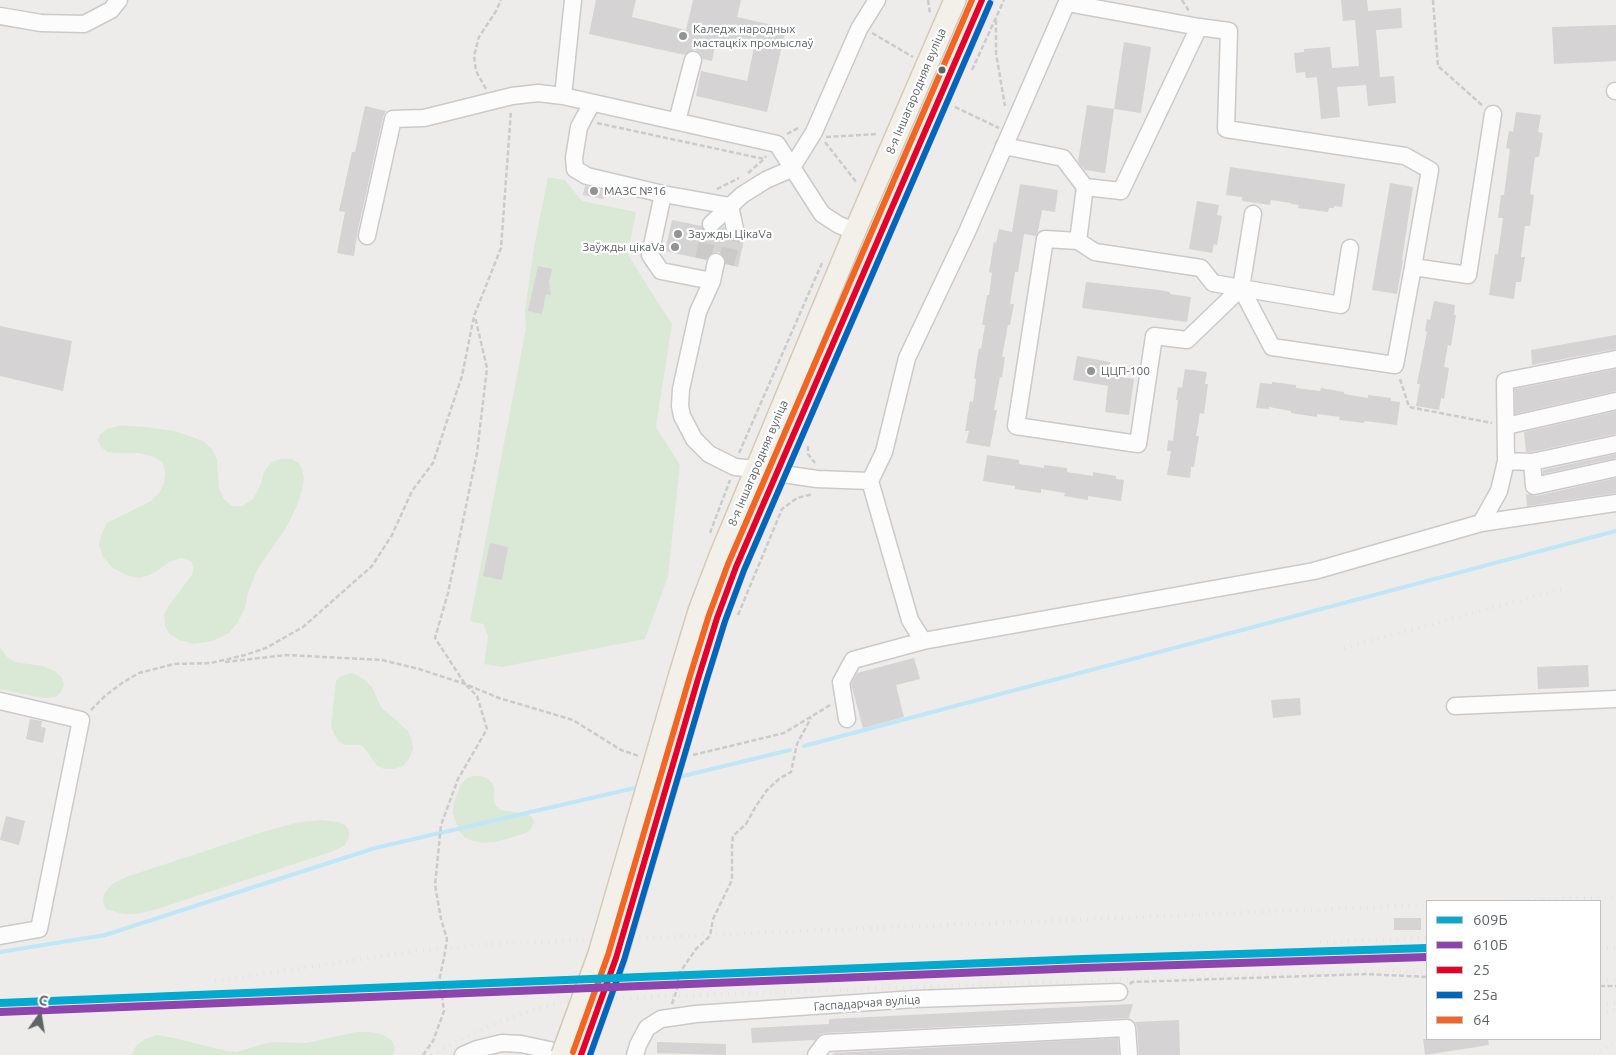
<!DOCTYPE html>
<html>
<head>
<meta charset="utf-8">
<style>
	body { margin:0 }
	#map { position:relative; width:1616px; height:1055px; overflow:hidden; background:#eeecea; font-family:Ubuntu,sans-serif }
	canvas { display:block }
	.legend { position:absolute; left:1426px; top:900px; width:175px; height:140px; box-sizing:border-box; background:#fff; border:1px solid #bfc1c2; margin:0; padding:6px 9px; list-style:none; font-size:15px; color:#5f6467 }
	.legend li { display:flex; align-items:center; gap:10px; height:25px }
	.legend b { width:25px; border:1px solid #bfc1c2 }
	.north { position:absolute; left:15px; top:990px; width:50px; height:50px; -webkit-text-stroke:4px #fff; paint-order:stroke; rotate:13deg; font-size:14px; font-weight:700; line-height:20px; text-align:center; color:#5f6467 }
	.north::after { content:''; display:block; margin:auto; width:18px; height:22px; background:#5f6467; clip-path:polygon(50% 0,100% 100%,50% 72%,0 100%) }
</style>
</head>
<body>
<div id="map">
<canvas width="1616" height="1055"></canvas>
<ul class="legend">
<li><b style="height:6px;background:#00a9ce"></b>609Б</li>
<li><b style="height:6px;background:#8e44ad"></b>610Б</li>
<li><b style="height:6px;background:#e4002b"></b>25</li>
<li><b style="height:6px;background:#0065bd"></b>25а</li>
<li><b style="height:6px;background:#f26522"></b>64</li>
</ul>
<div class="north">С</div>
</div>
<script>
const c = document.querySelector('canvas').getContext('2d');
c.lineJoin = 'round';
function fillPath(path, color) {
  c.fillStyle = color;
  c.fill(path, 'evenodd');
}
function poly(rows) {
  const path = new Path2D();
  for (const r of rows) {
    path.moveTo(r[0], r[1]);
    for (let i = 2; i < r.length; i += 2) path.lineTo(r[i], r[i + 1]);
  }
  return path;
}
function stroke(path, color, width, dash) {
  c.strokeStyle = color;
  c.lineWidth = width;
  c.lineCap = dash ? 'butt' : 'round';
  c.setLineDash(dash || []);
  c.stroke(path);
}
function drawText(font, color, halo, rows, align = 'center') {
  c.font = font + ' Ubuntu,sans-serif';
  c.lineWidth = 4.5;
  c.setLineDash([]);
  c.textBaseline = 'middle';
  c.strokeStyle = halo;
  c.fillStyle = color;
  for (const [text, x, y, turn = 0] of rows) {
    c.save();
    c.translate(x, y);
    c.rotate((+turn || 0) * Math.PI / 180);
    c.textAlign = isNaN(turn) ? turn : align;
    if (halo) c.strokeText(text, 0, 0);
    c.fillText(text, 0, 0);
    c.restore();
  }
}
fillPath(poly([
	[548,177,565,180,582,201,636,212,628,255,672,324,656,427,680,465,668,576,645,639,502,667,484,664,488,636,483,624,470,621,526,328,525,310,534,247],
	[121,425,145,427,175,431,203,441,212,449,217,459,219,488,224,499,232,506,242,506,253,499,260,486,264,471,272,462,280,459,291,459,299,463,302,469,304,477,302,491,296,508,286,528,257,570,249,590,245,608,238,622,229,633,213,641,194,644,179,640,170,634,165,626,164,615,169,605,192,575,194,567,191,561,181,558,169,562,159,570,150,575,139,578,126,575,113,568,103,557,99,545,101,535,107,523,151,501,159,493,164,483,165,473,163,463,154,457,139,453,116,453,107,452,101,447,98,441,100,434,107,429],
	[0,647,7,657,15,662,43,666,55,671,62,678,64,685,61,692,56,697,47,698,37,697,0,689],
	[352,673,364,679,372,687,381,707,408,731,412,740,413,749,409,759,403,766,394,769,384,769,376,765,366,750,361,745,345,745,339,742,334,734,331,726,336,681,341,676],
	[472,776,481,776,487,778,492,783,494,787,494,800,496,806,501,810,527,814,532,817,534,822,531,829,526,833,497,842,482,843,473,841,465,838,459,831,453,814,453,807,455,799,461,784,466,779],
	[322,820,338,822,345,825,349,830,349,838,344,846,334,851,151,911,135,914,123,914,106,909,103,902,104,894,112,884,126,877,266,831,299,822],
	[356,1032,371,1032,384,1035,392,1041,395,1048,393,1055,131,1055,136,1046,145,1039,157,1035,174,1038,226,1051,237,1052,262,1044,274,1042,306,1043]
]), '#dae9d6');
stroke(poly([
	[804,746,1616,531],
	[675,778,790,750],
	[0,952,105,935,375,848,639,787]
]), '#bfe7f7', 4);
fillPath(poly([
	[596,0,636,0,632,17,686,30,693,0,741,0,737,17,786,28,767,112,696,96,701,71,747,81,754,48,716,39,712,61,703,59,700,53,695,50,690,51,685,55,589,34],
	[1341,0,1367,0,1368,11,1401,8,1402,28,1376,30,1380,77,1394,76,1396,103,1368,106,1366,85,1337,87,1340,117,1321,119,1317,77,1306,78,1305,72,1296,73,1294,53,1304,52,1304,49,1330,47,1332,68,1359,66,1355,20,1343,21],
	[1616,25,1616,61,1554,64,1552,27],
	[1124,42,1151,47,1141,113,1114,109],
	[1087,105,1114,109,1105,173,1085,170,1078,162],
	[365,106,386,111,383,117,357,234,354,256,337,253,345,212,339,211,352,152,355,152],
	[1516,112,1541,115,1538,132,1543,133,1539,157,1535,157,1530,194,1534,195,1530,226,1525,226,1521,257,1525,257,1521,282,1516,282,1514,299,1489,295,1495,254,1498,254,1503,218,1498,218,1501,195,1504,195,1510,149,1506,148,1509,131,1513,132],
	[1230,167,1345,184,1342,207,1334,206,1334,208,1329,208,1328,212,1298,208,1299,205,1291,204,1291,203,1271,200,1270,205,1242,201,1242,197,1226,195],
	[1390,183,1413,187,1402,260,1403,260,1397,294,1372,290],
	[1020,184,1058,190,1055,212,1042,210,1038,232,1036,236,1024,234,1018,272,1015,272,1010,304,1014,304,1010,325,1008,325,1002,357,1005,357,1002,378,1000,377,994,410,997,410,990,447,966,443,969,431,965,431,970,401,973,402,976,379,974,378,979,348,981,349,985,325,982,325,987,295,989,295,992,273,989,272,994,242,996,243,999,229,1012,232],
	[585,186,605,190,603,199,583,195],
	[1197,201,1219,205,1217,215,1222,216,1217,245,1214,244,1212,253,1189,249],
	[672,220,701,226,701,223,703,230,709,234,714,234,724,226,727,235,732,239,741,237,746,231,738,267,726,264,725,258,719,252,712,253,708,256,706,260,665,251],
	[538,266,552,269,549,282,551,295,546,294,542,314,528,311],
	[1086,282,1159,290,1170,292,1170,294,1191,297,1187,322,1082,308],
	[1434,301,1455,305,1454,315,1456,315,1451,346,1448,345,1444,367,1449,368,1444,399,1441,398,1439,410,1416,406,1420,384,1417,384,1427,332,1425,331,1427,319,1430,320],
	[0,326,72,341,63,391,0,376],
	[1616,335,1616,349,1532,365,1531,350],
	[1077,356,1110,362,1108,375,1134,379,1129,415,1105,412,1108,386,1073,380],
	[1185,369,1207,372,1205,384,1208,384,1204,414,1200,413,1196,436,1199,436,1194,467,1191,467,1190,478,1167,475,1171,451,1167,451,1168,440,1173,441,1178,400,1176,400,1178,387,1182,388],
	[1616,369,1616,391,1515,414,1515,389],
	[1272,382,1296,385,1296,388,1320,391,1321,388,1344,392,1344,394,1368,398,1368,395,1391,398,1391,401,1400,402,1397,425,1365,421,1364,423,1339,420,1340,417,1317,414,1317,417,1291,413,1291,411,1269,407,1269,409,1256,408,1260,383,1272,384],
	[1616,411,1616,434,1531,452,1526,452,1524,432],
	[1616,454,1616,458,1543,474,1543,470],
	[987,455,1019,460,1019,464,1044,468,1044,465,1067,468,1067,472,1093,476,1093,472,1116,476,1116,479,1124,480,1121,501,1088,496,1088,500,1064,496,1065,493,1041,489,1041,493,1015,489,1015,486,983,481],
	[1616,478,1616,493,1527,506,1526,494,1536,496],
	[490,543,508,547,502,580,483,576],
	[914,658,920,679,896,685,904,717,863,728,851,684,857,673],
	[1588,665,1589,687,1538,689,1537,667],
	[1300,698,1301,715,1273,718,1271,700],
	[30,719,42,721,41,727,46,728,43,743,26,739],
	[6,816,25,821,19,845,0,840],
	[1394,918,1421,918,1421,930,1394,930],
	[1133,1004,1129,1018,824,1033,820,1034,815,1040,752,1043,751,1028,829,1024,829,1019],
	[1179,1020,1180,1055,1139,1055,1137,1027,1135,1022],
	[1118,1038,1119,1055,833,1055,833,1053],
	[1423,1039,1488,1039,1489,1045,1425,1055],
	[657,1042,726,1044,726,1055,657,1053]
]), '#d5d3d3');
stroke(poly([
	[703,259,711,224],
	[726,264,735,229]
]), '#cacac9', 16, [16, 8]);
const minor = poly([
	[1067,3,1199,27,1229,31,1226,129,1405,156,1430,170,1413,267],
	[0,16,41,23,84,24,111,10,119,0],
	[1615,91,1616,91],
	[563,96,573,0],
	[592,103,579,127,574,158,575,169,587,176,663,194,730,206],
	[677,121,693,60],
	[1004,146,1063,158,1085,187,1121,191,1199,27],
	[1085,187,1078,241,1095,252,1201,268,1213,283,1241,288,1253,214],
	[663,194,650,255,661,271,712,281],
	[730,206,735,229],
	[711,224,742,195,766,180,791,169,814,132,859,29,877,0],
	[367,236,393,119,424,118,512,96,538,93,563,96,777,144,822,214,839,225,855,231],
	[1078,241,1045,239,1016,426,1138,444,1154,336,1187,340,1241,288],
	[716,262,712,281,698,312,681,389,680,406,682,416,694,439,709,454,735,467,755,469],
	[1241,288,1272,347,1395,365,1413,267,1468,275,1493,114],
	[1241,288,1341,305,1350,248],
	[1506,426,1616,401],
	[1506,461,1532,462,1616,444],
	[1532,462,1534,486,1616,468],
	[776,473,817,479,870,481,910,620,923,641,1314,571,1481,523,1499,491,1506,461,1505,381,1616,359],
	[870,481,884,452,907,358,967,232,1068,0],
	[1481,523,1616,503],
	[0,701,81,720,39,929,0,936],
	[1455,706,1616,699],
	[847,719,841,682,853,660,923,641],
	[463,1055,477,1049,502,1043,521,1044,573,1055],
	[635,1055,638,1045,647,1028,661,1019,696,1014,915,999,1119,992],
	[816,1055,825,1043,1127,1028,1129,1055]
]);
const major = poly([
	[680,674,699,611,720,556,855,231,955,0],
	[698,679,717,618,736,567,982,0]
]);
stroke(minor, '#cbcaca', 19);
stroke(major, '#d5c9b8', 24);
stroke(poly([
	[928,0,930,13],
	[1182,0,1189,11],
	[1433,0,1438,66,1483,106],
	[996,20,996,53,1005,106],
	[872,33,913,57],
	[972,70,1004,0],
	[486,89,476,71,474,56,479,37,496,11,501,0],
	[955,107,999,128],
	[597,123,764,159,766,156],
	[787,134,800,127],
	[826,137,878,134],
	[825,142,857,183],
	[748,173,764,159],
	[717,189,739,178],
	[1400,379,1409,407,1492,423],
	[808,446,808,454,815,463],
	[739,453,822,263],
	[710,533,730,480],
	[738,615,782,509,797,498,813,494],
	[225,662,286,655,382,660,419,669,465,684,499,698,573,720,621,750,639,756],
	[91,710,105,696,122,683,139,673,174,664,211,663,245,655,266,648,303,627,372,566,392,535,412,491,433,463,462,376,474,316,501,248,511,111],
	[693,755,784,733,832,704],
	[1130,984,1132,982,1366,974,1427,977],
	[1600,986,1616,986],
	[672,1004,678,986,678,975,696,949,710,936,713,919,732,880,732,846,733,836,746,824,756,806,767,790,779,779,791,772,797,744,811,718],
	[423,1055,433,1041,444,1011,442,996,438,985,444,958,447,939,441,919,435,885,441,825,458,779,487,729,477,696,465,684,435,638,448,593,477,453,487,368,475,317]
]), '#c8ccca', 2.5, [5, 2.5]);
stroke(minor, '#fcfcfc', 16);
stroke(major, '#f3f0e9', 21);
stroke(poly([
	[1344,648,1566,588],
	[1514,901,1616,897],
	[1320,942,1427,938],
	[1600,948,1616,948],
	[1600,979,1616,980],
	[215,981,415,951,492,944,1427,905],
	[1600,1004,1616,1003],
	[1600,1013,1616,1010],
	[0,1014,1084,968,1427,958],
	[431,1055,467,1036,499,1022,532,1010,565,1002,595,999,1384,970,1427,972],
	[1594,1055,1616,1042]
]), '#e3e4e3', 4, [1, 6]);
const majorBridge = poly([
	[562,1055,599,954,680,674],
	[581,1055,616,958,698,679]
]);
stroke(majorBridge, '#d5c9b8', 24, []);
stroke(majorBridge, '#f3f0e9', 21);
stroke(poly([
	[581,1055,616,958,698,679,717,618,736,567,982,0]
]), '#e4002b', 6);
stroke(poly([
	[590,1055,624,960,706,682,725,621,744,570,990,3]
]), '#0065bd', 6);
stroke(poly([
	[573,1052,608,955,690,676,709,615,728,564,972,0]
]), '#f26522', 6);
stroke(poly([
	[0,1003,1083,959,1427,948]
]), '#00a9ce', 8);
stroke(poly([
	[0,1012,1083,968,1427,957]
]), '#8e44ad', 8);
for (const [x, y, r, color] of [
	[683,36,5,"#919495"],
	[942,70,4.5,"#5f6467"],
	[594,191,5,"#919495"],
	[678,234,5,"#919495"],
	[675,247,5,"#919495"],
	[1091,371,5,"#919495"]
]) {
  const dot = new Path2D();
  dot.arc(x, y, r, 0, 2 * Math.PI);
  c.fillStyle = color;
  c.fill(dot);
  stroke(dot, '#fff', 2);
}
drawText('12px', '#5f6467', '#fff', [
	["Каледж народных",693,29],
	["мастацкіх промыслаў",693,43],
	["МАЗС №16",604,191],
	["Заужды ЦікаVа",688,234],
	["Заўжды цікаVа",665,247,"right"],
	["ЦЦП-100",1101,371]
], 'left');
drawText('12px', '#5f6467', '#fff', [
	["8-я Іншагародняя вуліца",916,91,-67],
	["8-я Іншагародняя вуліца",758,463,-67],
	["Гаспадарчая вуліца",867,1003,-4]
]);
</script>
</body>
</html>
